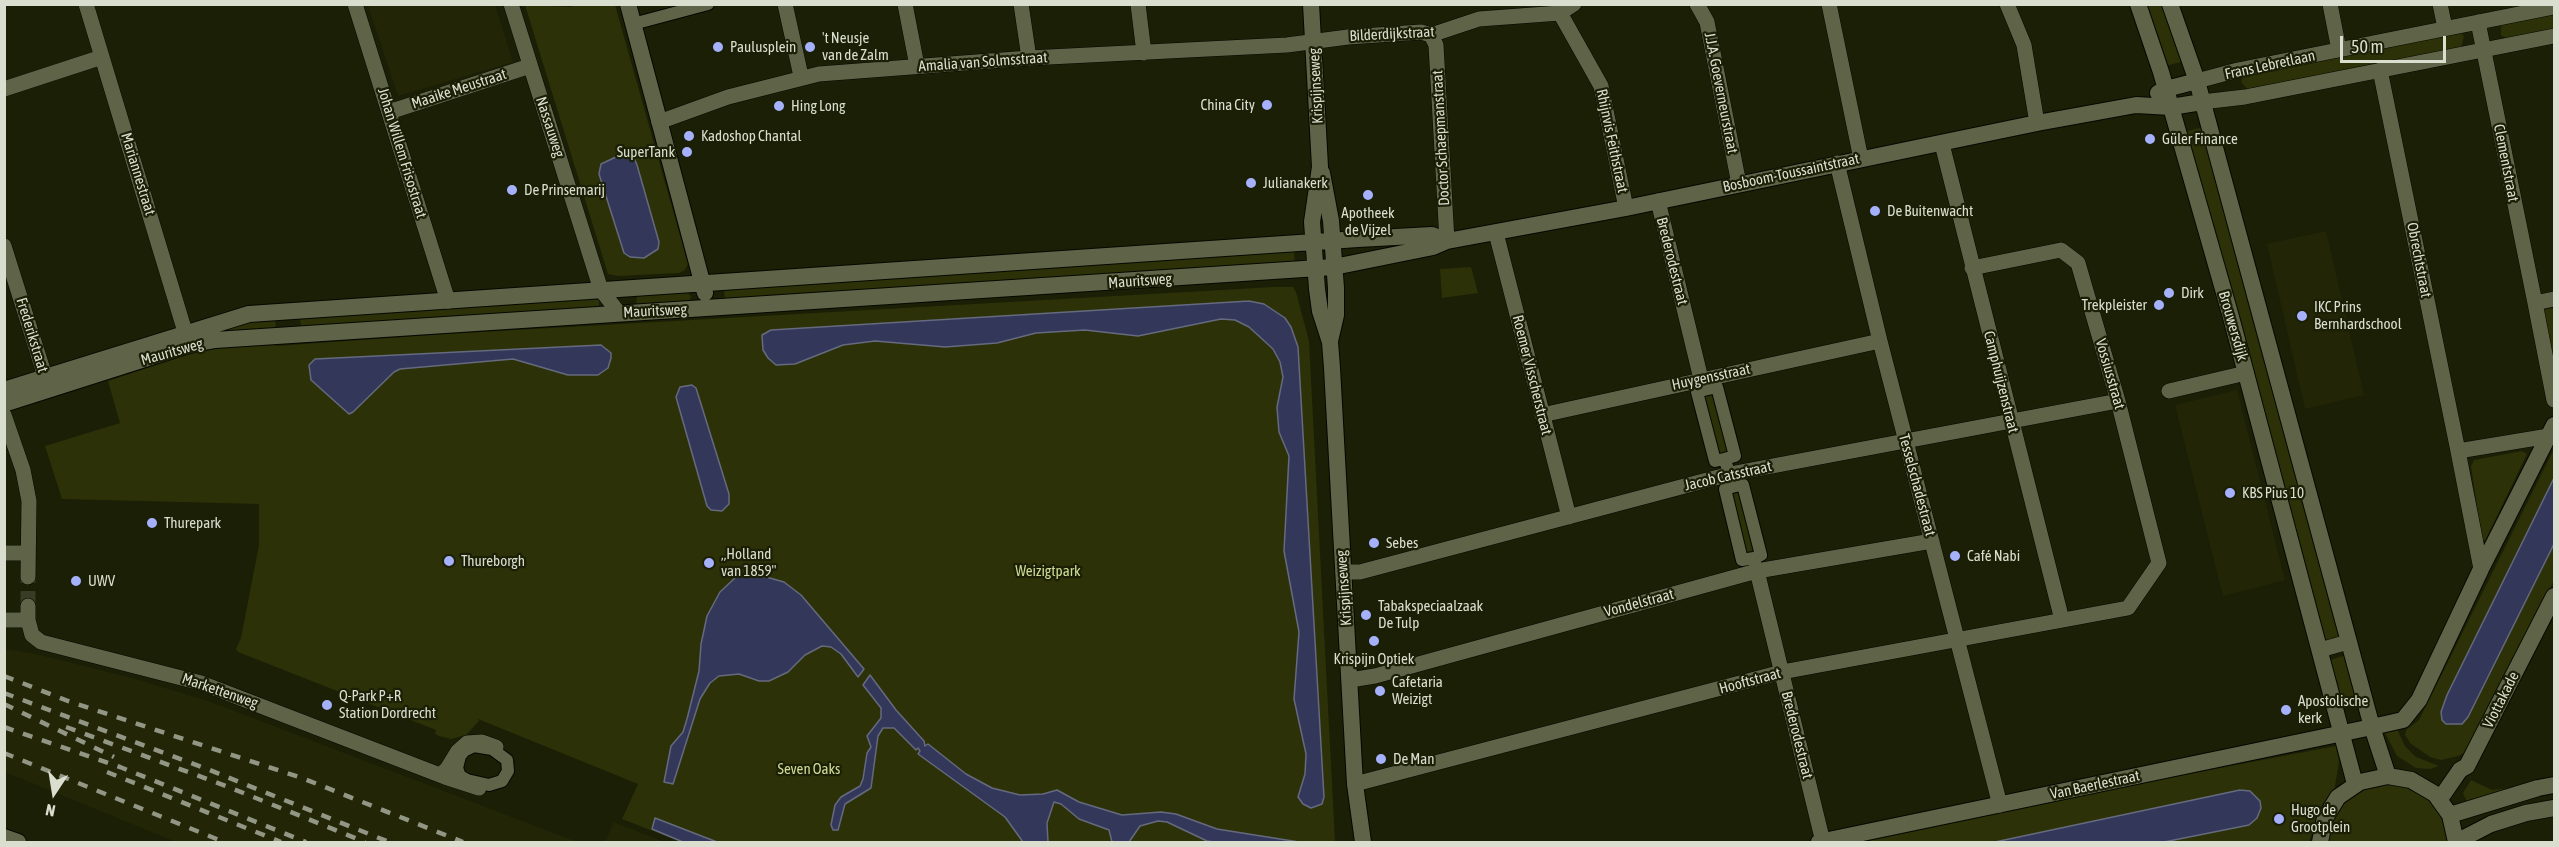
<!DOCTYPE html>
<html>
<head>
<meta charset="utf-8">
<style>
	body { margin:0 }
	#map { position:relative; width:2559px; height:847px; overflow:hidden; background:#1b1f06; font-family:"Asap Condensed",sans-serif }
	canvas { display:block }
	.frame { position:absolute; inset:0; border:6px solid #dadecf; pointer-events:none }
	.north { position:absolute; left:24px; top:763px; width:60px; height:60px; -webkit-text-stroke:4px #1b1f06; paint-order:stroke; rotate:192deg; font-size:16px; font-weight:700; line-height:24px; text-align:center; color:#dadecf }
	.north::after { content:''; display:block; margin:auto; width:21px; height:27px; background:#dadecf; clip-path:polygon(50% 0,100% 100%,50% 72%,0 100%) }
	.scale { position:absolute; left:2340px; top:36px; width:106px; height:27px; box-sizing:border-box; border:3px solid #dadecf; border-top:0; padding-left:8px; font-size:18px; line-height:21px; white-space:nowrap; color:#dadecf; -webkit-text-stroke:4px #1b1f06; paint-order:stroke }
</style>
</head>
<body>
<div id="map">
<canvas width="2559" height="847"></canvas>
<div class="frame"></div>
<div class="north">N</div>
<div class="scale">50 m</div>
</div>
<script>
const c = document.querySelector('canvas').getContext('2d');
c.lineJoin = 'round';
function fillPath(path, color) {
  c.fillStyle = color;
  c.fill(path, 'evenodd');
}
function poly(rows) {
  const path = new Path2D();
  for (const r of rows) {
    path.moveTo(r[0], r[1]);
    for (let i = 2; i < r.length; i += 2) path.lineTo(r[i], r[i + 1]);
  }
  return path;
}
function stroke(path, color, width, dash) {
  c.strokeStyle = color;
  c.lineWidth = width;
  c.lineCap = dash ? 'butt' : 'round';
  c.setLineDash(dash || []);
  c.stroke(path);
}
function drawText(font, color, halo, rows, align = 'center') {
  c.font = font + ' "Asap Condensed",sans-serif';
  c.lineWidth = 4.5;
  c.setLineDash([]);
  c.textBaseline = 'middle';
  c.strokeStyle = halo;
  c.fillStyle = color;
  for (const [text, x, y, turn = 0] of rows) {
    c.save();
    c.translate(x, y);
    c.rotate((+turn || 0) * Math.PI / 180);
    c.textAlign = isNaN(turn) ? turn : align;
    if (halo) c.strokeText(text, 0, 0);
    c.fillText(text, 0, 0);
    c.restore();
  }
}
fillPath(poly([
	[368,5,495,5,513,62,398,96],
	[2326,231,2364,395,2305,409,2267,244],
	[2237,390,2285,580,2223,596,2175,405],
	[4,649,36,654,132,678,211,702,577,842,176,842,5,772],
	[614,822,664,842,605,842]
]), '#222606');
fillPath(poly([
	[575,4,615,5,688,264,685,270,679,273,618,276,608,274,525,5,571,7],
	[634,158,659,242,644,258,630,257],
	[2144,5,2166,5,2185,61,2165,66],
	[2554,10,2554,30,2507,39,2501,35,2501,25],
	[2458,30,2464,36,2461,48,2247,89,2241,82,2243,75],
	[2204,127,2342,633,2339,641,2323,641,2183,132],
	[1294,251,1295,268,725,304,724,287],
	[1471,267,1478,293,1442,298,1440,269],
	[1274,287,1293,287,1296,292,1309,341,1335,842,681,842,622,819,638,784,478,719,479,721,466,735,451,739,439,736,435,734,436,730,238,652,236,649,241,638,259,545,259,504,62,499,45,446,120,423,108,381,186,355,234,345,273,343,276,346,445,334],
	[686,290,691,297,686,306,637,305,636,303,637,296],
	[595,296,599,299,599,307,301,331,300,315],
	[2554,308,2554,366,2543,310],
	[275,319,276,329,201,339,234,321],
	[1715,390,1732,454,1716,458,1699,394],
	[2554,449,2554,478,2447,695,2441,716,2468,717,2554,544,2554,580,2470,750,2458,756,2441,760,2430,757,2410,743,2405,735,2406,730,2419,720],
	[2522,451,2527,454,2485,541,2482,539,2471,466,2474,460],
	[1743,486,1759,555,1744,559,1728,491],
	[2346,655,2360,704,2352,707,2341,707,2327,661],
	[2397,729,2405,746,2416,757,2439,766,2430,769,2416,768,2397,756,2385,733],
	[2336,746,2339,762,2334,792,2318,812,2309,842,2164,842,2249,824,2240,790,1995,842,1862,842,2156,780],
	[2471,780,2492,790,2510,788,2468,804,2463,793],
	[2398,783,2424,793,2442,814,2450,842,2326,842,2328,828,2341,804,2363,787]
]), '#2c3108');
const water = poly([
	[618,156,634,158,637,165,659,242,658,249,644,258,630,257,624,253,599,174,601,164,618,156],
	[1249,301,1264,304,1285,318,1291,327,1298,347,1324,797,1322,804,1311,808,1303,804,1298,797,1305,774,1306,754,1294,699,1299,632,1284,551,1289,456,1279,432,1277,407,1283,377,1280,362,1273,349,1249,327,1235,320,1221,319,1138,336,1085,330,1036,333,997,343,945,347,875,341,843,345,795,364,776,365,768,358,763,350,762,335,771,330,1249,301],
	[601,345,611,353,611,358,608,368,598,375,568,375,513,359,400,369,394,372,353,412,349,414,311,380,309,365,315,359,601,345],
	[692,385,696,388,729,494,729,504,722,511,711,510,707,506,676,397,680,387,692,385],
	[2554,478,2554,544,2468,717,2462,724,2446,724,2442,720,2441,712,2447,695,2554,478],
	[746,575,759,575,784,582,801,595,864,669,858,677,841,654,831,647,822,646,805,655,788,672,769,681,759,681,739,674,719,676,710,683,700,699,673,784,664,782,671,746,683,732,687,719,699,671,701,644,707,616,720,592,736,577,746,575],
	[870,675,896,710,924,741,925,746,928,744,966,774,992,788,1020,795,1043,794,1057,790,1079,802,1122,815,1161,812,1176,814,1217,829,1299,842,1215,842,1207,841,1167,822,1158,821,1140,826,1129,842,1112,842,1109,830,1079,819,1061,804,1054,802,1047,823,1048,842,1023,842,1005,817,918,754,920,751,918,748,916,750,894,728,883,728,878,736,871,788,845,804,838,830,833,830,831,825,835,805,841,797,860,786,863,779,867,753,871,747,867,736,881,718,881,708,863,685,870,675],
	[2240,790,2250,791,2260,801,2261,808,2257,818,2249,825,2164,842,1995,842,2240,790],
	[655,818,717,842,683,842,652,829,655,818]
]);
fillPath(water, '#33385b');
stroke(water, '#656a7e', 1.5);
stroke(poly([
	[28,606,28,577]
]), '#383c24', 15, [15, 8]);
const pedestrian = poly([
	[633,24,708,4],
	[1701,379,1704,390,1697,392,1715,461,1724,459,1735,486,1725,489,1742,560,1754,558,1757,571],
	[1704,390,1717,387,1735,456,1724,459],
	[1735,486,1743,485,1761,555,1754,558],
	[474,746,492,749,507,760,508,771,502,781,489,785,467,780,460,776,457,768,460,756,464,751,474,746]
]);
const minor = poly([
	[86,4,189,345],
	[355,4,448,301],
	[511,4,601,290,619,313],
	[785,4,801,76],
	[905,4,917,66],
	[1021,4,1029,58],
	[1138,4,1144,53],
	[1697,4,1707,22,1739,184],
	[1829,4,1861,159],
	[2007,4,2024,45,2037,123],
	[2330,4,2339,50],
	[2440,4,2445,28],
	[1560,13,1601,86,1626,208],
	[2478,22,2535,303],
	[1431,35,1436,45,1447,241],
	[2380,70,2458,451],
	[2197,81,2238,70,2554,7],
	[4,89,102,57],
	[2202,102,2245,97,2554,36],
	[389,112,530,66],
	[659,122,728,97,819,74,1029,58,1287,45,1348,37,1421,32,1431,35,1479,19,1560,13,1574,4],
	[1942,144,2062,620],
	[1837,163,1880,341,2000,805],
	[1658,201,1701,379],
	[1496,233,1569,517],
	[4,246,49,389],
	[2554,299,2535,303,2554,400],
	[2169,391,2246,373],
	[4,415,23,470,29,501,28,577],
	[1542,415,1880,341],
	[4,553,28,553],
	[2481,569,2458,451,2549,436],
	[1757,571,1823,842],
	[1343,572,1360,572,1730,474,2118,401],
	[28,606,28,620,32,635,41,642,201,683,445,777,479,788],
	[4,620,28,620],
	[2320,650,2348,642],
	[1350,680,1375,676,1757,571,1932,541],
	[440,775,447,769,458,751,467,743,482,742,496,747],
	[1355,784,1782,672,2128,608,2159,563,2118,401,2078,263,2061,250,1972,268]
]);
const tertiary = poly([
	[628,4,705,293],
	[1311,4,1320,167,1312,222,1317,289,1320,311,1330,342,1332,368,1355,784,1363,842],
	[2138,4,2161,72,2231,317,2355,784],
	[2170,4,2197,81,2372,727,2403,720,2419,700,2481,569,2554,425],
	[2158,93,2166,89,2197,81],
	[1322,173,1331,221,1336,288,1336,315,1330,341],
	[4,390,249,314,1358,239,1432,235,1447,241],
	[4,404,189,345,215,340,1334,267,1433,247,1447,241,1626,208,2037,123,2136,105,2171,107,2202,102],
	[2440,799,2460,770,2467,766,2554,596]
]);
const secondary = poly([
	[2450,815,2538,788,2554,785],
	[4,837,18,842],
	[1819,842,2372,727,2388,776],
	[2320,842,2325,818,2338,797,2360,782,2388,776,2411,780,2435,794,2450,815,2456,842],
	[2456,842,2491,824,2526,813,2554,808]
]);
stroke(pedestrian, '#060800', 14);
stroke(minor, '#060800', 16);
stroke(tertiary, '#060800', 18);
stroke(secondary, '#060800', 18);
stroke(pedestrian, '#5f6449', 12);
stroke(minor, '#5f6449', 15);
stroke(tertiary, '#5f6449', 16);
stroke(secondary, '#5f6449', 16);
stroke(poly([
	[4,676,68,701,302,778,463,842],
	[4,693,207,769,389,842],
	[4,704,114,757],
	[4,727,120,767,306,842],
	[66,727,226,786,365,842],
	[4,753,224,842],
	[107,772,281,842]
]), '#929684', 4.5, [10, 10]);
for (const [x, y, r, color] of [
	[718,47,6,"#a6b1fc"],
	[810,47,6,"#a6b1fc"],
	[1267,105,6,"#a6b1fc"],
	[779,106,6,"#a6b1fc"],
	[689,136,6,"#a6b1fc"],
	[2150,139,6,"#a6b1fc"],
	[687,152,6,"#a6b1fc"],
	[1251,183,6,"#a6b1fc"],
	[512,190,6,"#a6b1fc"],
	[1368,195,6,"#a6b1fc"],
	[1875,211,6,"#a6b1fc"],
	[2169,293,6,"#a6b1fc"],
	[2159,305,6,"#a6b1fc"],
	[2302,316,6,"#a6b1fc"],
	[2230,493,6,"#a6b1fc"],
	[152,523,6,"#a6b1fc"],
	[1374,543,6,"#a6b1fc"],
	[1955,556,6,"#a6b1fc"],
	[449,561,6,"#a6b1fc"],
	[709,563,6,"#a6b1fc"],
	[76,581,6,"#a6b1fc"],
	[1366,615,6,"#a6b1fc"],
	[1374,641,6,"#a6b1fc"],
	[1380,691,6,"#a6b1fc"],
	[327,705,6,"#a6b1fc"],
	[2286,710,6,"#a6b1fc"],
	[1381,759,6,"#a6b1fc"],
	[2279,819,6,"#a6b1fc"]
]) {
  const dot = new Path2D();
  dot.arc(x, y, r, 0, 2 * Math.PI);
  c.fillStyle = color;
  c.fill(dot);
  stroke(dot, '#1b1f06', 2);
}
drawText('15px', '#dadecf', '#1b1f06', [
	["Bilderdijkstraat",1392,34,-3],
	["Amalia van Solmsstraat",983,62,-4],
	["Frans Lebretlaan",2270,65,-12],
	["Krispijnseweg",1316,86,-93],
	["Maaike Meustraat",459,89,-18],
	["J.J.A. Goeverneurstraat",1721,93,79],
	["Nassauweg",550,127,72],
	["Doctor Schaepmanstraat",1441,138,-93],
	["Rhijnvis Feithstraat",1612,141,78],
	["Johan Willem Frisostraat",402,153,73],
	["Clementstraat",2506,163,79],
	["Bosboom-Toussaintstraat",1791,173,-12],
	["Mariannestraat",138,174,73],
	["Obrechtstraat",2419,260,79],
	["Brederodestraat",1672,261,76],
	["Mauritsweg",1140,281,-4],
	["Mauritsweg",655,311,-3],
	["Brouwersdijk",2233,326,74],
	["Frederikstraat",32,335,73],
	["Mauritsweg",172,352,-16],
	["Vossiusstraat",2110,374,74],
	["Roemer Visscherstraat",1532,375,76],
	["Huygensstraat",1711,377,-12],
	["Camphuijzenstraat",2001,382,76],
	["Jacob Catsstraat",1728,476,-13],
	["Tesselschadestraat",1917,485,75],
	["Krispijnseweg",1344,588,-94],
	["Vondelstraat",1639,603,-15],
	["Hooftstraat",1750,681,-15],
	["Markettenweg",220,691,19],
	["Viottakade",2501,700,-63],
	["Brederodestraat",1797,735,76],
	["Van Baerlestraat",2095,785,-12]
]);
drawText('15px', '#dadecf', '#1b1f06', [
	["'t Neusje",822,38],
	["van de Zalm",822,55],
	["Paulusplein",730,47],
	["China City",1255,105,"right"],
	["Hing Long",791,106],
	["Kadoshop Chantal",701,136],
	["Güler Finance",2162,139],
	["SuperTank",675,152,"right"],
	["Julianakerk",1263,183],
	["De Prinsemarij",524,190],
	["De Buitenwacht",1887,211],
	["Apotheek",1368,213,"center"],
	["de Vijzel",1368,230,"center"],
	["Dirk",2181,293],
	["Trekpleister",2147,305,"right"],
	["IKC Prins",2314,307],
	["Bernhardschool",2314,324],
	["KBS Pius 10",2242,493],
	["Thurepark",164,523],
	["Sebes",1386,543],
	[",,Holland",721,554],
	["van 1859\"",721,571],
	["Café Nabi",1967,556],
	["Thureborgh",461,561],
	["UWV",88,581],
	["Tabakspeciaalzaak",1378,606],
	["De Tulp",1378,623],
	["Krispijn Optiek",1374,659,"center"],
	["Cafetaria",1392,682],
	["Weizigt",1392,699],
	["Q-Park P+R",339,696],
	["Station Dordrecht",339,713],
	["Apostolische",2298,701],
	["kerk",2298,718],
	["De Man",1393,759],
	["Hugo de",2291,810],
	["Grootplein",2291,827]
], 'left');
drawText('15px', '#cedb95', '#1b1f06', [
	["Weizigtpark",1048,571],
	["Seven Oaks",809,769]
]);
</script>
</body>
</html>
